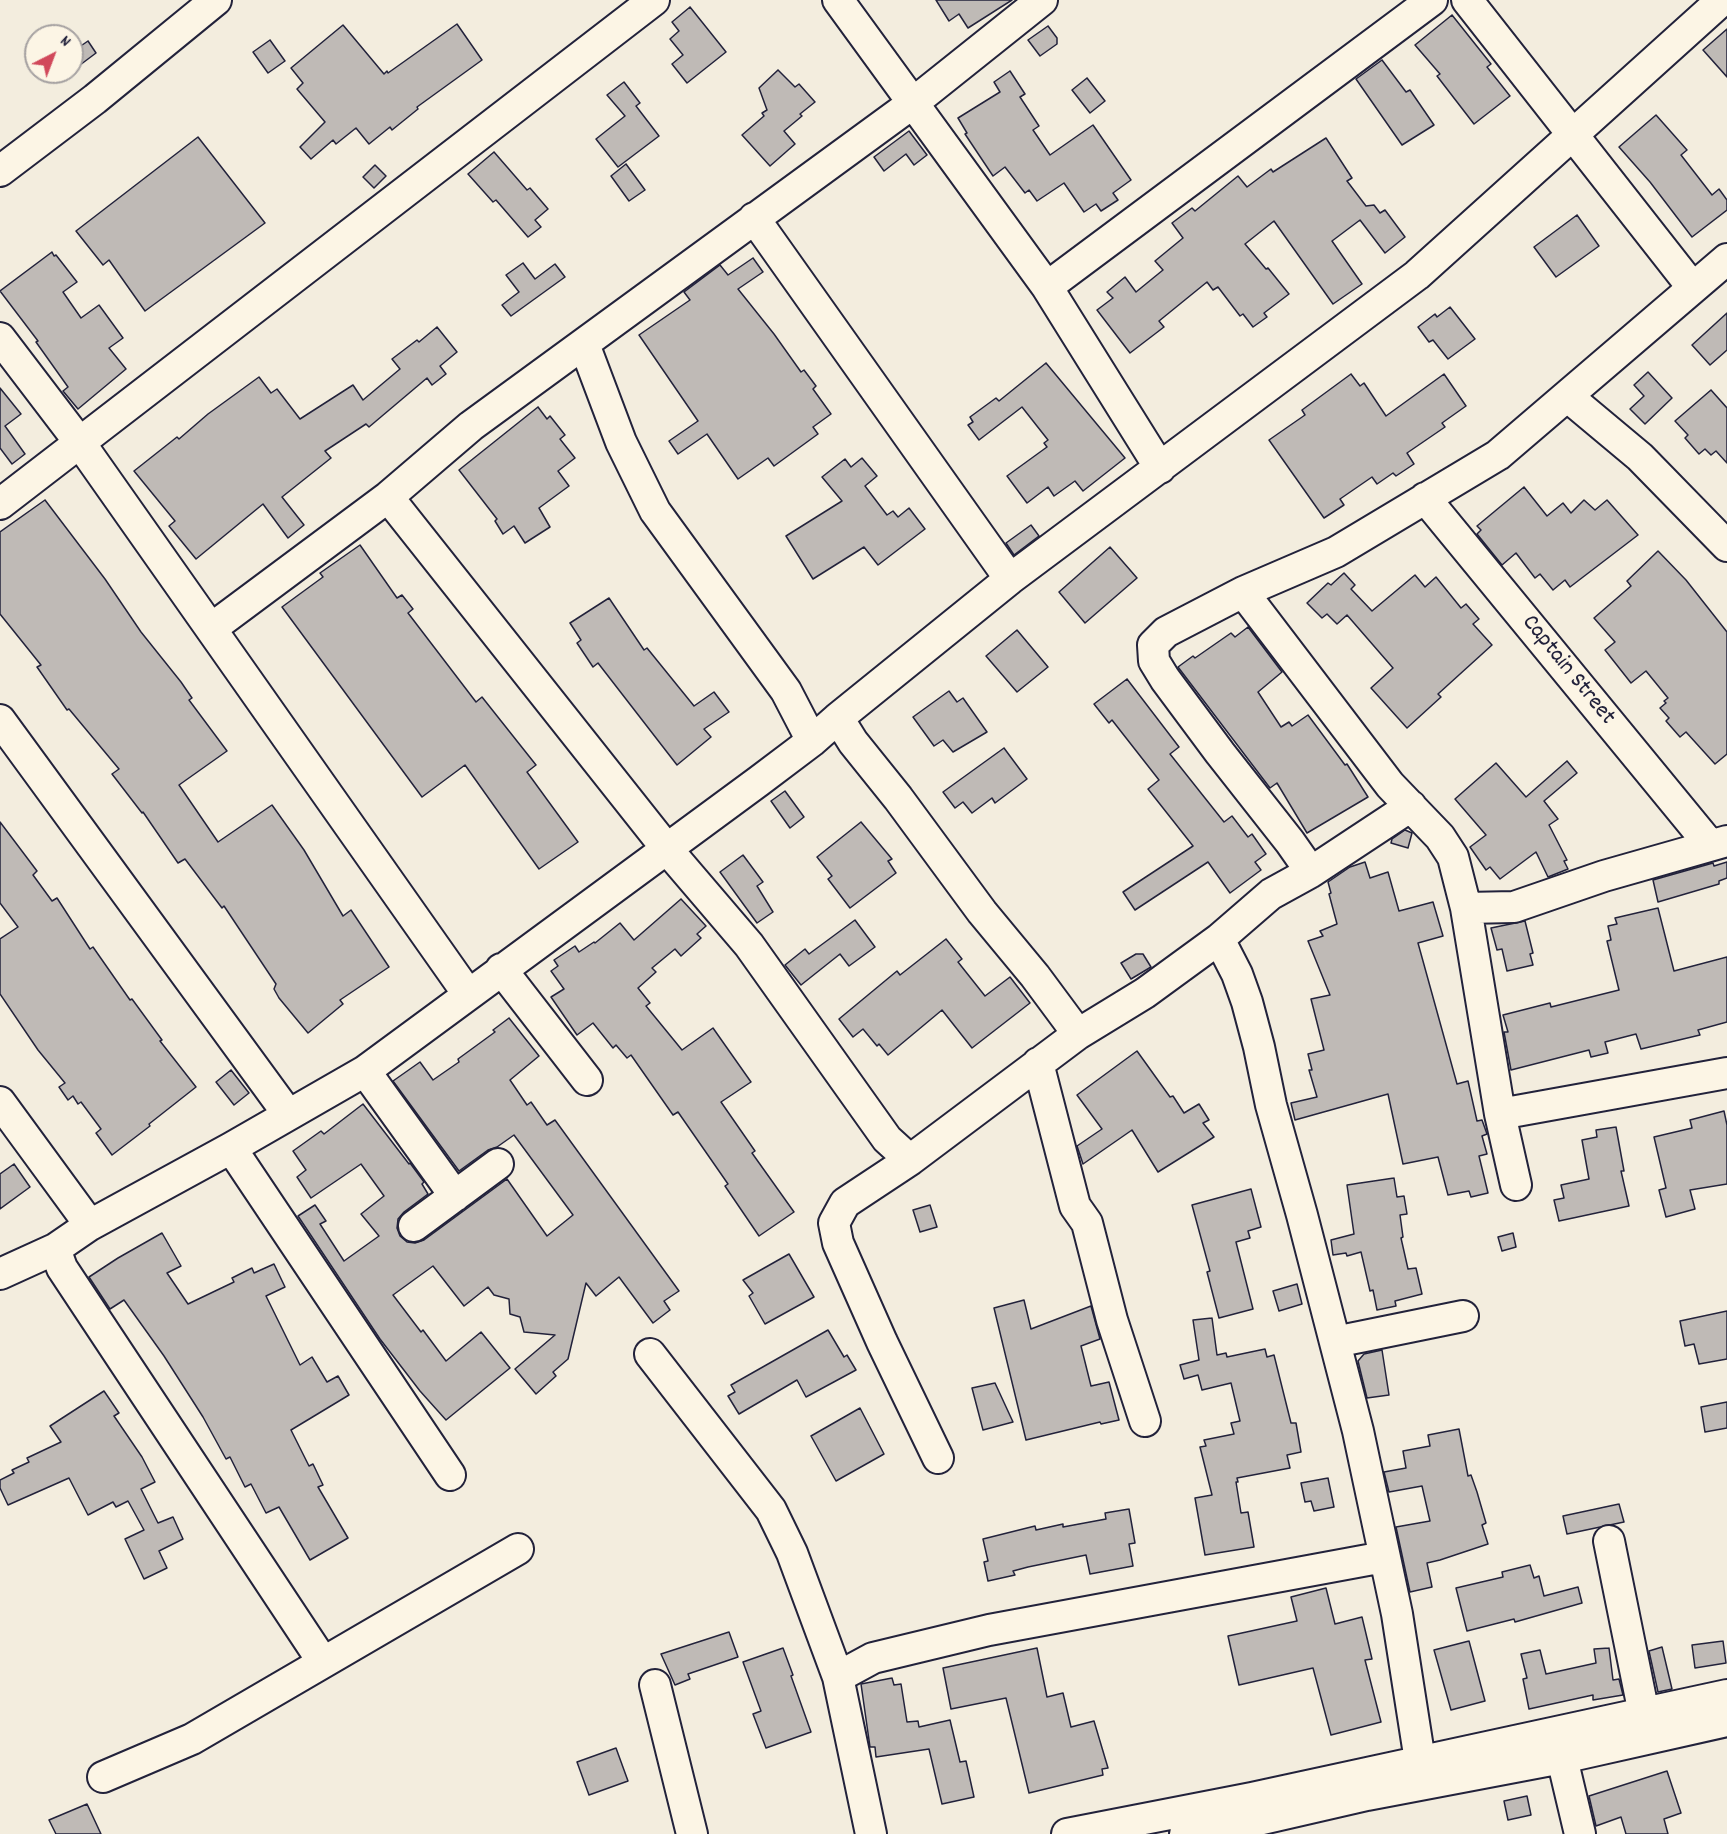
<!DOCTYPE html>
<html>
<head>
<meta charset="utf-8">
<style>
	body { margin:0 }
	#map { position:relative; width:1727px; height:1834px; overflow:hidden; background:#f3edde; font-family:Dekko,sans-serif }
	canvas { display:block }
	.north { position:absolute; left:24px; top:24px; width:60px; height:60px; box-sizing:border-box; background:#fcf5e5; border:2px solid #a5a1a1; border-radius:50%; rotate:42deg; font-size:16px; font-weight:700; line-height:24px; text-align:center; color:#22223b }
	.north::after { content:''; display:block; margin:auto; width:21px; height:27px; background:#d1495b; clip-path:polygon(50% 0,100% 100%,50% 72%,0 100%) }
</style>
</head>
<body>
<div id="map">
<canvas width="1727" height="1834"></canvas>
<div class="north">N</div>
</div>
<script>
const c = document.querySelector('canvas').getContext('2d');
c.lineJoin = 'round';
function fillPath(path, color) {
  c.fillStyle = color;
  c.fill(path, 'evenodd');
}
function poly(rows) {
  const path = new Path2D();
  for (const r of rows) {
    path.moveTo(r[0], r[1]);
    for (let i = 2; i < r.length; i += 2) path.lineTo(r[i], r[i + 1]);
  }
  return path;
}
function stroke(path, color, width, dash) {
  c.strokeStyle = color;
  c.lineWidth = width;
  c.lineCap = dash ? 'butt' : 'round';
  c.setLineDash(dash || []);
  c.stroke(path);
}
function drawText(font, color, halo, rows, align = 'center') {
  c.font = font + ' Dekko,sans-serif';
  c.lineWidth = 4.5;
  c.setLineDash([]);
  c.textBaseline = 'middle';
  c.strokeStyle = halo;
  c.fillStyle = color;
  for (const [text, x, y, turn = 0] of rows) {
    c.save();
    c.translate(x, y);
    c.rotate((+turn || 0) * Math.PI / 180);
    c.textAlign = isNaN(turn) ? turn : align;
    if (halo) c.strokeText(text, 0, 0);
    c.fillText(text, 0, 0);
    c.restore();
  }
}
const building = poly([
	[936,0,1012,0,968,28,959,14,949,21,936,0],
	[690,7,726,52,687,83,672,64,683,55,670,39,679,31,672,22,690,7],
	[1452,15,1491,64,1487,67,1510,96,1474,124,1437,76,1440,74,1415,45,1452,15],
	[457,24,482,60,417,107,418,109,392,130,390,127,369,144,356,128,336,144,333,140,311,159,300,147,325,122,297,89,303,83,291,68,343,25,384,74,387,71,388,73,457,24],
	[1048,26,1057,38,1057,44,1040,56,1028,40,1048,26],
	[1727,29,1727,77,1703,50,1727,29],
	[270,40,285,61,268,73,253,52,270,40],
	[88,41,96,53,72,71,72,52,88,41],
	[1382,60,1406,92,1410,90,1434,125,1402,145,1356,79,1382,60],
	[778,70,795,87,799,84,815,102,800,114,802,116,784,131,795,144,770,166,742,135,764,116,762,113,767,110,759,88,778,70],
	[1010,71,1025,94,1020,97,1039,126,1033,130,1050,155,1093,125,1131,180,1113,193,1118,200,1101,211,1096,204,1084,212,1064,183,1037,201,1029,190,1025,193,1005,167,993,176,965,134,967,133,958,118,1000,92,994,82,1010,71],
	[1087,78,1105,101,1090,113,1072,90,1087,78],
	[624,82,640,103,636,106,659,136,618,167,596,139,625,116,607,95,624,82],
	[1656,115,1687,150,1681,155,1712,195,1719,189,1727,200,1727,210,1692,237,1650,182,1619,147,1656,115],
	[909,131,927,155,914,165,906,154,884,171,874,157,909,131],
	[198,137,265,223,145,311,109,260,103,265,76,231,198,137],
	[1326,138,1352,178,1347,181,1366,206,1374,205,1380,213,1385,210,1405,237,1385,253,1360,220,1332,241,1362,284,1333,304,1274,221,1245,244,1266,269,1268,268,1289,294,1264,313,1267,317,1253,327,1243,314,1240,316,1218,287,1213,290,1207,282,1159,321,1164,327,1130,353,1097,310,1113,298,1107,292,1125,277,1136,292,1163,270,1155,261,1183,238,1172,223,1192,208,1195,211,1238,176,1247,187,1271,169,1273,172,1326,138],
	[494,152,527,190,530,188,548,209,535,220,541,227,528,237,496,200,493,202,468,174,494,152],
	[626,164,645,190,629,201,611,176,626,164],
	[375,165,386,176,374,188,363,177,375,165],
	[1577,215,1599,246,1556,277,1534,247,1577,215],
	[52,252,54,256,56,255,77,282,63,292,81,318,99,305,123,338,109,348,126,369,78,409,63,391,68,387,36,342,38,341,0,291,52,252],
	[753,258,763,272,738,289,774,334,801,372,804,370,816,386,813,389,831,414,813,427,818,434,774,466,768,458,738,479,707,434,678,454,669,441,698,421,639,335,690,300,684,292,720,265,728,275,753,258],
	[523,263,535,279,555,264,565,277,511,316,502,305,519,292,506,275,523,263],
	[1450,307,1475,339,1448,359,1433,340,1429,342,1418,327,1435,314,1437,317,1450,307],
	[1727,313,1727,350,1710,365,1692,345,1727,313],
	[437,327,457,352,440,366,446,374,432,385,427,378,369,427,366,424,325,451,331,458,282,497,304,525,288,538,263,504,196,559,169,526,175,521,134,471,177,437,179,439,208,414,259,377,271,393,277,389,300,419,353,385,363,400,400,369,392,359,417,340,419,342,437,327],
	[1046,363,1125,458,1083,491,1075,481,1054,496,1048,487,1027,503,1007,476,1047,447,1044,443,1048,440,1022,407,979,440,968,425,973,422,970,417,996,398,999,401,1046,363],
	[1648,372,1672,398,1645,424,1630,409,1644,396,1634,385,1648,372],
	[1351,374,1360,386,1364,383,1386,416,1444,374,1466,406,1442,423,1445,427,1407,453,1414,464,1396,476,1393,473,1377,484,1372,477,1340,499,1344,505,1324,518,1269,440,1305,415,1302,410,1351,374],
	[0,388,21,414,5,426,25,454,12,464,0,448,0,388],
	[1711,390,1727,408,1727,463,1716,451,1711,455,1705,449,1699,454,1685,438,1688,435,1675,421,1711,390],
	[538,407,547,419,550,416,565,435,560,439,575,458,558,471,569,486,539,508,550,527,525,543,514,526,503,534,495,521,497,519,459,470,538,407],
	[862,458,877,476,865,486,887,515,893,511,898,517,909,508,925,529,878,565,864,547,813,579,786,536,842,501,822,477,845,459,851,467,862,458],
	[1524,487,1547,516,1563,503,1571,513,1584,500,1595,510,1607,500,1638,535,1570,587,1565,580,1553,590,1540,574,1535,578,1516,553,1502,565,1477,534,1481,530,1477,526,1524,487],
	[45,500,105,579,141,632,181,682,192,698,189,700,227,751,179,785,218,842,272,805,304,850,343,916,351,910,389,967,340,1000,343,1004,308,1033,279,998,274,989,276,984,224,906,222,908,185,859,178,863,143,812,142,813,112,774,119,769,69,709,67,710,37,667,41,665,0,614,0,532,45,500],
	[1031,525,1039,536,1014,555,1006,543,1031,525],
	[360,545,397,598,402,595,413,609,408,613,476,702,482,697,536,765,527,772,578,842,539,869,465,765,422,797,282,607,323,577,320,573,360,545],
	[1110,547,1137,578,1085,623,1059,592,1110,547],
	[1658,551,1686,580,1727,632,1727,754,1715,764,1686,732,1680,737,1666,721,1669,718,1660,708,1666,703,1664,701,1668,698,1646,671,1631,683,1605,650,1615,642,1594,618,1631,586,1627,581,1658,551],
	[1344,573,1355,585,1351,589,1372,611,1415,575,1425,587,1436,577,1461,608,1466,604,1479,619,1473,624,1492,645,1438,694,1441,697,1407,728,1371,688,1393,668,1347,615,1337,624,1327,614,1322,618,1307,603,1328,583,1331,585,1344,573],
	[609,598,644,650,647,648,694,706,714,692,729,712,704,729,711,737,677,765,598,663,593,667,577,643,581,640,570,623,609,598],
	[1248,627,1282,672,1258,692,1281,727,1289,722,1292,726,1308,715,1345,765,1347,764,1368,797,1307,833,1277,783,1270,788,1178,667,1193,656,1195,658,1231,633,1235,637,1248,627],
	[1017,630,1048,667,1017,692,986,656,1017,630],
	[1127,679,1179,747,1170,754,1224,822,1232,816,1248,837,1252,834,1266,854,1255,862,1261,870,1230,893,1208,862,1135,910,1123,892,1193,846,1148,789,1159,780,1112,720,1109,723,1094,704,1127,679],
	[949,691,957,702,963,698,987,732,953,752,943,740,934,746,913,717,949,691],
	[1004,748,1027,779,995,803,992,798,972,813,963,802,955,808,943,792,1004,748],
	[1567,761,1577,773,1544,801,1558,819,1549,825,1567,860,1564,861,1568,869,1548,877,1536,852,1500,879,1490,867,1486,870,1470,847,1486,835,1455,799,1496,763,1526,797,1567,761],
	[785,791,804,817,790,828,771,801,785,791],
	[0,822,37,871,33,875,52,901,57,898,90,949,93,947,130,1000,132,999,162,1040,160,1041,196,1087,149,1124,150,1126,112,1155,96,1133,101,1129,81,1102,78,1104,73,1096,68,1100,59,1087,65,1083,38,1050,0,994,0,939,18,927,0,903,0,822],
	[861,822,892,859,888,861,896,873,850,908,828,879,832,876,817,857,861,822],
	[1405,830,1412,833,1408,848,1391,843,1392,839,1405,830],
	[743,855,763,882,757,886,773,912,757,923,720,872,743,855],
	[1365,862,1370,878,1388,872,1399,911,1433,902,1443,936,1418,943,1457,1084,1468,1081,1477,1121,1482,1120,1487,1134,1482,1136,1487,1154,1479,1156,1488,1193,1471,1197,1469,1191,1448,1195,1438,1157,1403,1164,1388,1094,1295,1120,1291,1103,1317,1097,1309,1070,1312,1070,1308,1054,1324,1050,1311,999,1330,995,1308,941,1323,936,1320,931,1337,924,1329,894,1331,893,1328,882,1350,867,1365,862],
	[1727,862,1727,878,1719,881,1719,884,1658,902,1653,880,1713,863,1714,866,1727,862],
	[681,899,706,926,697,934,701,938,681,956,675,949,652,968,656,972,638,988,650,1003,646,1006,682,1050,713,1028,751,1082,721,1102,755,1151,752,1153,794,1212,759,1236,725,1186,728,1184,678,1112,673,1115,631,1055,627,1058,616,1045,613,1048,593,1023,577,1035,551,997,564,989,551,971,558,966,554,960,575,946,579,952,594,942,595,943,620,923,634,940,681,899],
	[1658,908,1674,971,1727,957,1727,1022,1698,1030,1700,1035,1641,1049,1636,1034,1605,1042,1608,1053,1591,1057,1589,1050,1511,1070,1504,1032,1508,1032,1503,1015,1550,1003,1551,1007,1619,990,1607,941,1611,940,1608,926,1617,924,1615,918,1658,908],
	[855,920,875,947,849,966,840,954,801,985,785,965,805,949,809,954,855,920],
	[1525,921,1533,953,1530,954,1533,965,1507,971,1502,949,1497,950,1491,928,1525,921],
	[946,939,962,959,958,962,985,996,1010,977,1030,1003,972,1048,942,1010,888,1055,879,1044,877,1046,863,1029,853,1037,839,1019,897,971,900,975,946,939],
	[1136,954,1143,954,1151,967,1131,979,1121,963,1136,954],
	[509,1018,539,1056,510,1080,527,1105,531,1102,547,1125,555,1120,679,1291,664,1301,670,1310,653,1323,619,1277,596,1296,586,1283,568,1359,553,1372,556,1376,536,1394,515,1369,555,1335,524,1332,520,1317,510,1314,509,1299,494,1295,488,1287,464,1306,433,1266,393,1295,421,1332,423,1330,446,1361,481,1332,510,1368,446,1420,420,1391,380,1339,298,1216,315,1205,326,1221,320,1224,344,1261,379,1236,361,1214,384,1196,361,1164,311,1198,297,1177,306,1170,293,1151,321,1131,324,1134,363,1104,409,1164,410,1163,424,1182,422,1184,428,1194,404,1212,398,1219,397,1228,400,1236,407,1242,415,1243,424,1240,507,1179,547,1236,573,1215,514,1135,497,1147,488,1150,459,1171,393,1081,420,1062,433,1080,459,1062,458,1059,495,1032,493,1030,509,1018],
	[1137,1051,1170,1097,1173,1096,1184,1113,1199,1104,1209,1120,1203,1123,1214,1137,1158,1172,1132,1130,1083,1164,1077,1146,1102,1129,1077,1095,1137,1051],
	[231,1070,249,1093,234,1105,216,1082,231,1070],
	[1724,1111,1727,1125,1727,1184,1690,1190,1695,1209,1666,1217,1659,1190,1666,1188,1654,1137,1692,1128,1690,1120,1724,1111],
	[1616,1127,1624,1171,1621,1171,1629,1206,1559,1221,1554,1200,1564,1198,1561,1185,1589,1179,1582,1140,1597,1137,1596,1130,1616,1127],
	[14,1164,30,1187,0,1209,0,1174,14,1164],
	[1394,1178,1397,1197,1404,1196,1407,1214,1400,1215,1403,1237,1401,1238,1408,1269,1416,1268,1422,1294,1395,1301,1396,1306,1377,1310,1373,1290,1370,1291,1361,1252,1347,1256,1346,1253,1333,1255,1331,1240,1354,1234,1347,1185,1394,1178],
	[1251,1189,1261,1227,1248,1231,1250,1238,1236,1242,1253,1309,1219,1318,1207,1272,1210,1271,1192,1205,1251,1189],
	[930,1205,937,1227,920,1232,913,1210,930,1205],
	[162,1233,181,1266,167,1273,188,1304,234,1282,232,1278,252,1268,254,1273,274,1264,285,1287,266,1296,300,1365,312,1357,327,1382,338,1376,349,1395,291,1430,309,1466,313,1464,323,1485,318,1487,348,1538,310,1560,279,1507,266,1513,251,1484,245,1487,230,1457,226,1459,203,1417,164,1356,124,1300,110,1309,89,1277,118,1258,162,1233],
	[1513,1233,1516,1247,1502,1251,1498,1237,1513,1233],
	[789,1254,814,1297,765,1324,749,1296,753,1293,743,1280,789,1254],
	[1297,1284,1302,1304,1279,1311,1273,1291,1297,1284],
	[1024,1300,1031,1329,1091,1306,1100,1339,1081,1346,1091,1386,1109,1382,1119,1420,1101,1424,1100,1422,1026,1440,994,1308,1024,1300],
	[1727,1311,1727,1359,1699,1364,1694,1344,1685,1346,1680,1321,1727,1311],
	[1212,1318,1217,1355,1226,1353,1227,1357,1265,1349,1267,1357,1274,1355,1291,1423,1296,1423,1301,1452,1287,1455,1290,1468,1237,1478,1238,1482,1236,1482,1241,1513,1248,1512,1254,1547,1205,1555,1195,1498,1212,1495,1200,1447,1206,1446,1204,1440,1234,1434,1231,1423,1240,1421,1231,1383,1202,1390,1198,1375,1184,1379,1180,1365,1199,1360,1193,1320,1212,1318],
	[828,1330,844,1357,847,1355,856,1370,806,1397,797,1380,739,1414,728,1396,735,1392,731,1385,828,1330],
	[1382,1350,1389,1395,1367,1398,1358,1361,1364,1354,1382,1350],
	[995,1383,1013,1422,983,1430,972,1388,995,1383],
	[104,1391,119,1413,114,1416,142,1457,155,1482,141,1489,158,1523,173,1517,183,1539,159,1551,167,1568,144,1579,125,1539,144,1530,128,1501,116,1507,113,1502,88,1515,69,1478,8,1505,0,1488,0,1480,14,1473,12,1470,29,1462,27,1458,61,1442,50,1426,104,1391],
	[1727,1402,1727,1428,1705,1432,1701,1407,1727,1402],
	[860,1408,884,1454,836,1481,811,1436,860,1408],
	[1459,1429,1468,1476,1471,1475,1477,1492,1486,1523,1482,1525,1488,1544,1440,1560,1427,1563,1432,1587,1410,1592,1396,1527,1430,1521,1422,1486,1389,1492,1384,1472,1406,1468,1403,1451,1430,1446,1428,1435,1459,1429],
	[1328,1478,1334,1507,1314,1511,1311,1501,1305,1502,1301,1483,1328,1478],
	[1619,1504,1624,1522,1567,1534,1563,1516,1619,1504],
	[1129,1509,1135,1543,1129,1544,1133,1566,1090,1574,1086,1555,1028,1567,1013,1571,1015,1575,988,1581,984,1562,988,1561,983,1539,1035,1526,1036,1530,1063,1524,1063,1527,1106,1519,1105,1513,1129,1509],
	[1530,1565,1534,1578,1539,1576,1544,1596,1578,1587,1582,1603,1515,1622,1514,1619,1467,1631,1456,1588,1503,1577,1502,1572,1530,1565],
	[1326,1588,1335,1624,1362,1617,1372,1659,1365,1660,1381,1722,1331,1735,1313,1668,1239,1685,1228,1636,1297,1621,1291,1597,1326,1588],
	[729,1632,738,1657,688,1674,690,1679,675,1685,661,1654,729,1632],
	[1469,1641,1485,1701,1451,1710,1434,1650,1469,1641],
	[1723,1641,1726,1663,1695,1668,1692,1645,1723,1641],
	[1662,1647,1672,1689,1658,1692,1649,1651,1662,1647],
	[783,1648,793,1675,791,1676,811,1732,766,1748,753,1714,761,1711,743,1662,783,1648],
	[1037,1648,1047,1697,1063,1693,1071,1727,1094,1721,1108,1768,1102,1769,1103,1775,1029,1793,1006,1698,951,1709,943,1668,1037,1648],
	[1609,1648,1613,1680,1619,1679,1623,1695,1593,1700,1593,1695,1529,1709,1523,1679,1527,1678,1521,1654,1540,1650,1546,1674,1596,1663,1594,1649,1609,1648],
	[892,1678,894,1685,901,1684,907,1722,918,1721,919,1727,950,1720,960,1762,966,1761,974,1797,942,1804,929,1749,876,1757,875,1747,870,1747,861,1684,892,1678],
	[616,1748,628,1781,589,1795,577,1762,616,1748],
	[1667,1771,1681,1813,1664,1819,1668,1834,1626,1834,1621,1817,1596,1826,1589,1796,1667,1771],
	[1527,1796,1531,1815,1508,1820,1504,1801,1527,1796],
	[87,1804,101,1834,56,1834,49,1820,87,1804]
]);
fillPath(building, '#bfbab6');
stroke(building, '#22223b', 1.5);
const minor = poly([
	[838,0,1047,287,1160,468],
	[1467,0,1693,288],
	[0,171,95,99,216,0],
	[754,218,1010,579],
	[1047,287,1432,0],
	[0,338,80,443,468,994],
	[584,344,621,442,655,511,786,691,812,741],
	[1567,396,1640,457,1727,546],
	[388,497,667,849,749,945,887,1139,910,1160],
	[1425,498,1710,845],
	[0,504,654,0],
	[1243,592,1390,785,1440,837,1453,857,1466,908,1500,1114,1516,1185],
	[212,628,388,497,471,426,913,103,1042,0],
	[838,718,853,742,898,798,982,912,1035,976,1078,1034,1145,993,1219,939,1237,974,1247,1002,1259,1047,1271,1105,1302,1215,1358,1431,1397,1614,1420,1761],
	[0,720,288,1114],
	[1311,872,1290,842,1220,753,1165,679,1154,661,1153,645,1166,632,1243,592,1336,552,1498,455,1727,259],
	[1466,908,1514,907,1604,876,1727,841],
	[1219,939,1271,894,1311,872,1411,806],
	[501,969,587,1080],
	[1038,1063,1075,1206,1087,1223,1112,1320,1145,1421],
	[365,1071,455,1196],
	[0,1102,90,1225],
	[1500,1114,1727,1073],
	[231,1148,450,1475],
	[414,1226,498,1164],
	[55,1249,62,1268,323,1662],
	[0,1274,55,1249,90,1225,231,1148,365,1071,759,781,812,741,838,718,1010,579,1417,275,1722,0],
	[1335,1342,1463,1316],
	[650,1354,771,1510,792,1553,838,1677,871,1834],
	[938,1458,882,1342,838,1243,834,1223,845,1203,910,1160,1078,1034],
	[1609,1541,1644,1714],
	[838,1677,873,1658,989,1630,1384,1557],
	[655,1685,692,1834],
	[1562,1758,1580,1834],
	[103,1777,192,1739,518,1549],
	[1067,1834,1252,1798,1727,1695],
	[1185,1834,1258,1820,1367,1795,1562,1758,1727,1721]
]);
stroke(minor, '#22223b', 34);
stroke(minor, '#fcf5e5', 30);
drawText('24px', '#22223b', '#fcf5e5', [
	["Captain Street",1567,671,51]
]);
</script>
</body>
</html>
